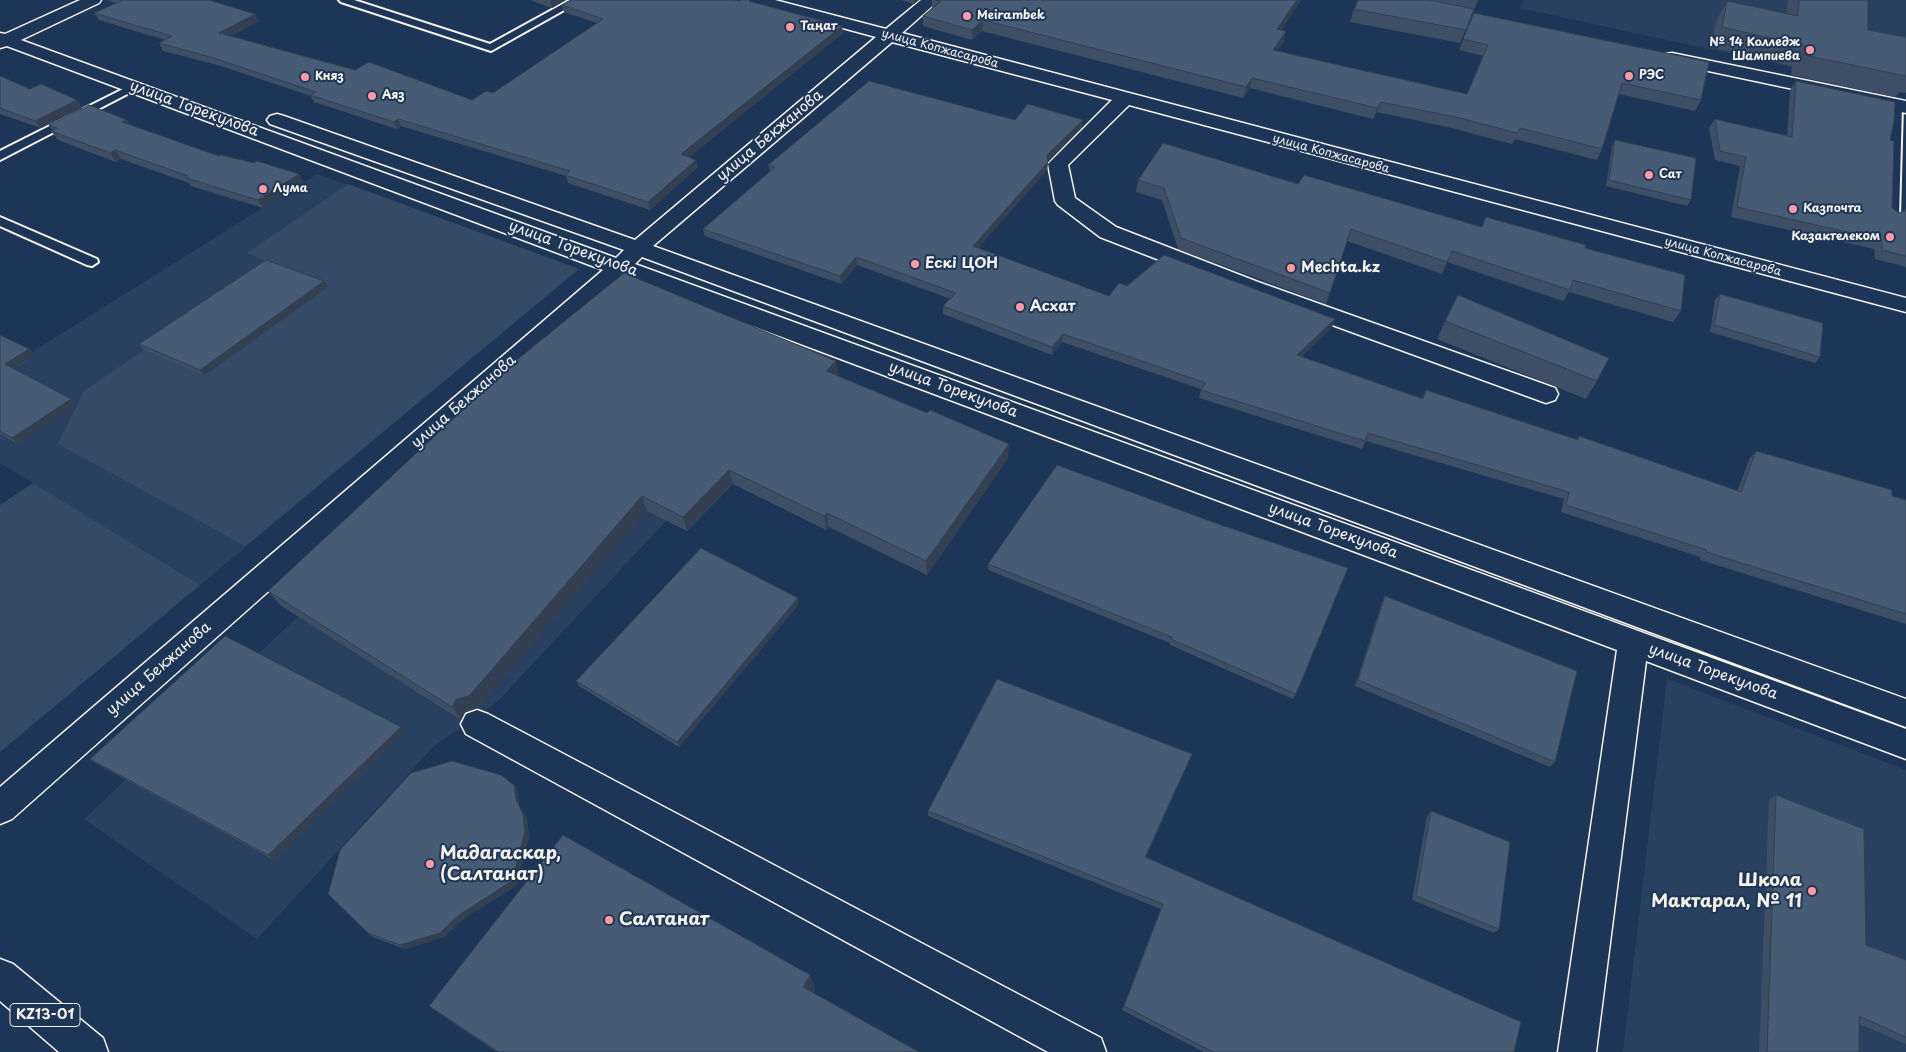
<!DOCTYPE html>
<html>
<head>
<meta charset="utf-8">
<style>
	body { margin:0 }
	canvas { display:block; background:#1d3557 }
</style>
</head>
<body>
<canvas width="1906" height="1052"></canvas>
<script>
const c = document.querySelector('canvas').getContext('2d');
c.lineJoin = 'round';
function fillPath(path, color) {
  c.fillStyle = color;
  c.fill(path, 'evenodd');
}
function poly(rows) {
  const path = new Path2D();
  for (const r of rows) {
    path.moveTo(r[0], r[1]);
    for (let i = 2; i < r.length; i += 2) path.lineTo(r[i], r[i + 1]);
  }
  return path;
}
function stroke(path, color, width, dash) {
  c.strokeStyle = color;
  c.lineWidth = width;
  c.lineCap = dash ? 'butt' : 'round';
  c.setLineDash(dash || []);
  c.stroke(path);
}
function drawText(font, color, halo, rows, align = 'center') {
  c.font = font + ' "Playpen Sans",sans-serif';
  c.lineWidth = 4;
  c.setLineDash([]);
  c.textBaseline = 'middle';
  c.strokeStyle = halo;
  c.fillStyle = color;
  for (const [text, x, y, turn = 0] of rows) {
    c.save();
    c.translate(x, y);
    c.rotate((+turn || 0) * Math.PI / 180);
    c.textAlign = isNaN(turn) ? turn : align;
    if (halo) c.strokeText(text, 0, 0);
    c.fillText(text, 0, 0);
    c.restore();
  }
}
fillPath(poly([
	[1524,0,1906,0,1906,92,1520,8],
	[317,174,579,269,200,585,0,463,0,372],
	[627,305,804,373,498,701,434,746,257,939,84,819],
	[1667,679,1906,770,1906,1052,1623,1052]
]), '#2a4060');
fillPath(poly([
	[348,184,579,269,245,546,58,444,84,391,144,350,204,376,327,287,247,253],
	[33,483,200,585,0,752,0,505]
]), '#354a67');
const service = poly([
	[339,0,354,0,490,44,570,0,582,0,491,51,341,2,339,0],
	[133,84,138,87,137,89,0,160,0,151,133,84],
	[1896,102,1902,105,1899,217,1893,221,1887,217,1890,105,1896,102],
	[0,217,97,259,98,262,92,266,87,265,0,226,0,217]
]);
const minor = poly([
	[80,0,101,0,99,3,21,40,616,258,624,250,270,124,267,120,270,116,277,114,284,116,635,240,876,37,750,3,748,0,775,0,886,29,921,0,939,0,902,33,1906,298,1906,312,1129,105,1068,165,1075,198,1116,227,1258,282,1555,388,1558,394,1555,400,1546,403,1242,292,1100,237,1058,205,1055,201,1048,164,1112,100,892,42,653,246,1906,699,1906,727,642,257,635,264,1906,729,1906,759,1646,661,1596,1052,1558,1052,1617,650,622,277,12,819,0,824,0,787,603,270,7,46,0,48,0,33,5,34,80,0],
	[1672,53,1906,101,1906,113,1666,62,1663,58,1666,54,1672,53],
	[477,710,488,714,1101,1038,1106,1052,1048,1052,466,734,461,724,466,714,477,710]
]);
const primary = poly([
	[0,959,13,964,103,1038,108,1052,59,1052,0,1001,0,959]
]);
stroke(service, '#f4f1e8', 4);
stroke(minor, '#f4f1e8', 3);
stroke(primary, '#f4f1e8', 3);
fillPath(service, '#1d3557');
fillPath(minor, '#1d3557');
fillPath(primary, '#1d3557');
fillPath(poly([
	[106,0,209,0,259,21,231,36,355,70,472,100,493,93,597,23,564,12,562,5,843,33,689,157,698,167,650,210,568,183,566,176,401,126,397,129,314,102,311,96,221,66,163,51,159,43,165,40,99,20,94,13,116,3],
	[530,0,566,0,552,8],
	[901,0,919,0,914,4],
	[932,0,1301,0,1281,30,1284,42,1277,51,1467,94,1484,56,1459,50,1474,13,1701,100,1695,111,1619,94,1602,149,1597,160,1515,139,1512,144,1452,128,1377,112,1373,119,1250,88,1243,98,982,31,972,40,923,26,923,16,932,8],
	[1358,0,1478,0,1460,43,1350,22,1354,9],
	[1788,0,1868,0,1868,30,1906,37,1906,93,1899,92,1895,97,1791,75,1792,66,1711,47,1716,21,1727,1,1787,13],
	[0,76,30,89,77,100,82,108,41,128,0,114],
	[1796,81,1890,140,1892,208,1899,213,1903,212,1906,208,1906,267,1875,259,1874,249,1731,217,1740,166,1715,160,1709,128,1715,119,1787,136,1790,90],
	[127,120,130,125,219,156,299,174,303,182,263,208,191,186,189,183,121,159,116,162,58,140,51,131,53,131,49,125],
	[1015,120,1082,127,1048,162,1047,170,978,248,1109,296,1127,286,1335,319,1332,327,1301,357,1422,398,1426,390,1576,440,1579,436,1737,491,1750,458,1756,451,1906,500,1906,624,1700,560,1700,557,1561,512,1564,499,1366,441,1362,449,1199,398,1201,389,1062,342,1052,355,943,314,943,306,951,299,857,265,841,284,705,236,703,229,770,172,768,165],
	[1615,140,1691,200,1687,206,1606,186,1612,146],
	[1138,180,1298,184,1482,227,1585,248,1681,311,1673,322,1569,292,1563,301,1447,262,1442,274,1347,241,1326,304,1178,249,1162,200,1136,192],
	[324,281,328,287,204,376,144,350,139,344],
	[1720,294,1820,357,1815,363,1710,332,1715,300],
	[1445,321,1597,381,1586,399,1437,339],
	[0,335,29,349,35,355,14,369,76,405,18,444,0,434],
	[836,361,838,376,1008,458,927,575,829,527,826,530,733,484,687,531,647,511,478,708,465,712,461,720,280,605,268,591,463,411,460,406],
	[1221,525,1296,694,1293,699,1170,645,1170,643,988,570,988,564],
	[1385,596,1555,762,1550,767,1355,686,1382,602],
	[799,604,679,747,579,686,576,681],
	[401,727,405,732,274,860,97,764,90,759],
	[1192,754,1146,857,1514,1052,1204,1052,1122,1010,1161,909,928,816,928,811],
	[517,790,519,805,527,819,529,837,516,886,463,919,444,937,405,949,373,937,368,933],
	[1776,795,1866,945,1906,960,1906,1044,1859,1024,1859,1052,1759,1052,1769,799],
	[1431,811,1499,929,1494,933,1412,900,1427,816],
	[810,975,815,989,813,993,919,1052,497,1052,447,1019,429,1006]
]), '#3e4e64');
fillPath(poly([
	[551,0,566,0,552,8,550,1],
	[913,0,919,0,914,4],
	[1297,0,1301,0,1275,40,1277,29],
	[255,14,259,21,223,40,219,33],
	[983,20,982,31,972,40,972,30],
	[842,26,843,33,683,162,681,154],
	[1286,31,1284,42,1270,60,1273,50],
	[1252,78,1250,88,1243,98,1246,87],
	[77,100,82,108,41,128,35,121],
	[1381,102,1377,112,1373,119,1377,108],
	[398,119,401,126,397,129,394,122],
	[127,120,132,129,122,122],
	[1083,120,1082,127,1047,163,1047,155],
	[115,150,121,159,116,162,110,153],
	[696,160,698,167,650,210,648,202],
	[1048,162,1047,170,973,254,973,246],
	[299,174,303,182,263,208,258,200],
	[856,257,857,265,841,284,840,276],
	[324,281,328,287,204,376,200,370],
	[1335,319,1332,327,1294,363,1297,355],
	[1063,334,1062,342,1052,355,1052,347],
	[29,349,35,355,11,370,5,364],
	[836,361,838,376,826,371],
	[71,399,76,405,18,444,12,438],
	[1009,444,1008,458,927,575,926,561],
	[729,470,733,484,687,531,683,517],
	[642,496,647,511,478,708,465,712,461,720,452,707,456,699],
	[827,513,829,527,826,530,824,516],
	[798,598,799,604,679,747,677,742],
	[401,727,405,732,274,860,268,855],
	[514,785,517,790,519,805,527,819,529,837,516,886,463,919,444,937,405,949,400,945,516,800],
	[810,975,815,989,808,1001,803,987]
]), '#324051');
const building = poly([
	[123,0,209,0,255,14,219,33,355,70,369,62,472,100,486,91,493,93,603,19,562,5,571,0,734,0,740,1,741,0,745,0,842,26,681,154,696,160,648,202,565,175,570,171,398,119,394,122,310,95,316,92,217,59,159,43,172,36,94,13,123,0],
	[936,0,1297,0,1277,29,1286,31,1273,50,1467,94,1488,45,1463,39,1474,13,1709,62,1701,100,1622,83,1602,149,1520,128,1517,133,1456,117,1381,102,1377,108,1252,78,1246,87,983,20,972,30,923,16,941,1,936,0],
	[1358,0,1430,0,1474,9,1466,30,1354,9,1358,0],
	[1799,0,1868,0,1868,30,1906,37,1906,76,1804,55,1805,46,1722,27,1727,1,1798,16,1799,0],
	[0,76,30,89,41,84,77,100,35,121,0,108,0,76],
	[869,81,1015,120,1028,104,1083,120,1047,155,1048,162,973,246,1109,296,1119,283,1127,286,1164,255,1335,319,1297,355,1423,399,1426,390,1578,440,1579,436,1741,492,1756,451,1892,490,1892,496,1906,500,1906,614,1706,552,1707,550,1566,505,1569,492,1368,433,1365,441,1201,390,1206,383,1063,334,1052,347,943,306,956,293,856,257,840,276,703,229,775,167,768,165,869,81],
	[1796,81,1895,102,1894,121,1890,140,1894,141,1892,208,1899,213,1906,210,1906,256,1882,250,1882,240,1737,207,1746,157,1720,151,1715,119,1792,137,1796,81],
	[89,105,127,120,122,122,219,156,221,155,254,163,257,161,299,174,258,200,186,178,188,176,115,150,110,153,51,131,57,128,49,125,89,105],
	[1615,140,1696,158,1691,200,1609,180,1615,140],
	[1163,143,1298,184,1304,175,1482,227,1486,217,1586,245,1585,248,1685,275,1681,311,1573,280,1570,290,1452,251,1447,262,1351,229,1330,293,1181,238,1164,188,1138,180,1163,143],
	[266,260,324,281,200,370,139,344,266,260],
	[624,273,836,361,826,371,927,413,930,410,1009,444,926,561,827,513,824,516,729,470,683,517,642,496,469,696,456,699,452,707,268,591,465,408,460,406,624,273],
	[1720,294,1823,323,1820,357,1714,325,1720,294],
	[1458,295,1609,358,1597,381,1445,321,1458,295],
	[0,335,29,349,5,364,71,399,12,438,0,431,0,335],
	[1057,465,1221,525,1348,568,1296,694,1171,639,1172,637,988,564,1057,465],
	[701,548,798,598,677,742,576,681,701,548],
	[1385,596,1577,671,1555,762,1358,680,1385,596],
	[225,636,401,727,268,855,90,759,225,636],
	[997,679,1192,754,1145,857,1521,1022,1514,1052,1213,1052,1124,1006,1163,904,928,811,997,679],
	[452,761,501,775,514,785,516,800,523,814,525,832,512,881,459,915,440,933,400,945,368,933,328,894,340,850,411,773,452,761],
	[1776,795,1864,829,1866,945,1906,960,1906,1037,1859,1016,1859,1052,1767,1052,1776,795],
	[1431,811,1510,842,1499,929,1416,896,1431,811],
	[563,835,810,975,803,987,919,1052,499,1052,429,1006,563,835]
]);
fillPath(building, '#485b74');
stroke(building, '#324051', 1);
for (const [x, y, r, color] of [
	[967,16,5,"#ff9aa2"],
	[790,27,5,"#ff9aa2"],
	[1810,50,5,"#ff9aa2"],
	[1629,76,5,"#ff9aa2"],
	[305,77,5,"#ff9aa2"],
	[372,96,5,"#ff9aa2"],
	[1649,175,5,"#ff9aa2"],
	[263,189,5,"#ff9aa2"],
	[1793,209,5,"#ff9aa2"],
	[1890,237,5,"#ff9aa2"],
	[915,264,5,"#ff9aa2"],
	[1291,268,5,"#ff9aa2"],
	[1020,307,5,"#ff9aa2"],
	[430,864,5,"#ff9aa2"],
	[1812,891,5,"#ff9aa2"],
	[609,920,5,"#ff9aa2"]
]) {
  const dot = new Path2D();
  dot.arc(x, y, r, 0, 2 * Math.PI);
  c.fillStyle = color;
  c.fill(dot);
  stroke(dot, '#1d3557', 2);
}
drawText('bold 12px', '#f4f1e8', '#1d3557', [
	["Meirambek",977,16],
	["Таңат",800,27],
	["№ 14 Колледж",1800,43,"right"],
	["Шампиева",1800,57,"right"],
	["РЭС",1639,76],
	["Княз",315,77],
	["Аяз",382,96],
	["Сат",1659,175],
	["Лума",273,189],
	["Казпочта",1803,209],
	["Казактелеком",1880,237,"right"]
], 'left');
drawText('12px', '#f4f1e8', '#1d3557', [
	["улица Копжасарова",940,49,15],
	["улица Копжасарова",1331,154,15],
	["улица Копжасарова",1723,257,15]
]);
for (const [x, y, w] of [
	[45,1015,70]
]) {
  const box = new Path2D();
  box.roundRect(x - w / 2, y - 11.5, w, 23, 4);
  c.fillStyle = '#1d3557';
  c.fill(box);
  stroke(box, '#f4f1e8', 1);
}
drawText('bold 14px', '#f4f1e8', null, [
	["KZ13-01",45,1015]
]);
drawText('15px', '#f4f1e8', '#1d3557', [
	["улица Торекулова",194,109,20],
	["улица Бекжанова",770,136,-40],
	["улица Торекулова",573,249,20],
	["улица Торекулова",953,390,20],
	["улица Бекжанова",464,402,-41],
	["улица Торекулова",1333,531,20],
	["улица Бекжанова",159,669,-41],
	["улица Торекулова",1713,672,20]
]);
drawText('bold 15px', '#f4f1e8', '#1d3557', [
	["Ескі ЦОН",925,264],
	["Mechta.kz",1301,268],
	["Асхат",1030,307]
], 'left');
drawText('bold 18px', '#f4f1e8', '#1d3557', [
	["Мадагаскар,",440,854],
	["(Салтанат)",440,875],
	["Школа",1802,881,"right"],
	["Мактарал, № 11",1802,902,"right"],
	["Салтанат",619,920]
], 'left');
</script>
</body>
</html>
